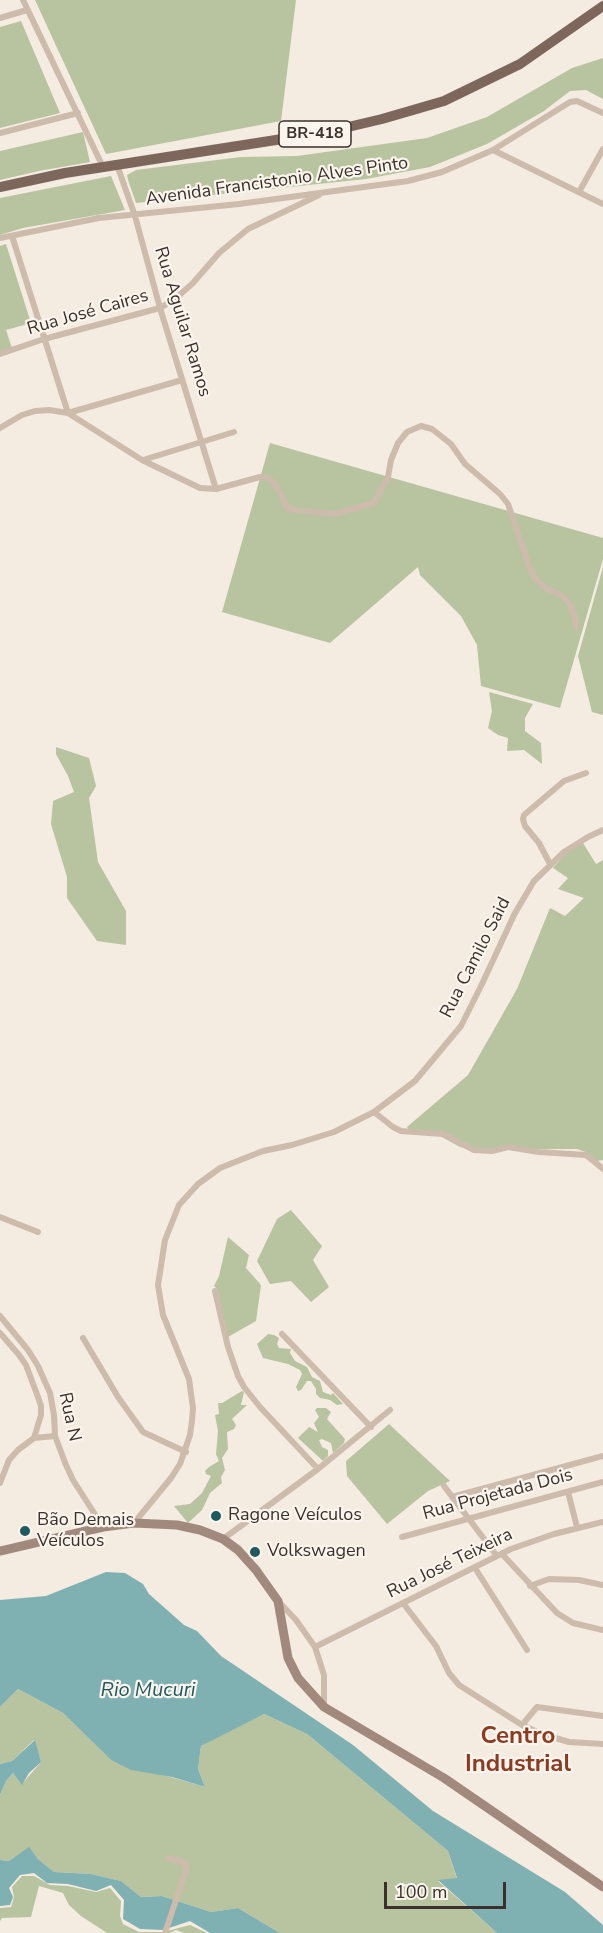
<!DOCTYPE html>
<html>
<head>
<meta charset="utf-8">
<style>
	body { margin:0 }
	#map { position:relative; width:603px; height:1933px; overflow:hidden; background:#f4ebe1; font-family:"Nunito Sans",sans-serif }
	canvas { display:block }
	.scale { position:absolute; left:384px; top:1882px; width:122px; height:27px; box-sizing:border-box; border:3px solid #3b302b; border-top:0; padding-left:8px; font-size:18px; line-height:21px; white-space:nowrap; color:#3b302b; -webkit-text-stroke:4px #fbf5ee; paint-order:stroke }
</style>
</head>
<body>
<div id="map">
<canvas width="603" height="1933"></canvas>
<div class="scale">100 m</div>
</div>
<script>
const c = document.querySelector('canvas').getContext('2d');
c.lineJoin = 'round';
function fillPath(path, color) {
  c.fillStyle = color;
  c.fill(path, 'evenodd');
}
function poly(rows) {
  const path = new Path2D();
  for (const r of rows) {
    path.moveTo(r[0], r[1]);
    for (let i = 2; i < r.length; i += 2) path.lineTo(r[i], r[i + 1]);
  }
  return path;
}
function stroke(path, color, width, dash) {
  c.strokeStyle = color;
  c.lineWidth = width;
  c.lineCap = dash ? 'butt' : 'round';
  c.setLineDash(dash || []);
  c.stroke(path);
}
function drawText(font, color, halo, rows, align = 'center') {
  c.font = font + ' "Nunito Sans",sans-serif';
  c.lineWidth = 4.5;
  c.setLineDash([]);
  c.textBaseline = 'middle';
  c.strokeStyle = halo;
  c.fillStyle = color;
  for (const [text, x, y, turn = 0] of rows) {
    c.save();
    c.translate(x, y);
    c.rotate((+turn || 0) * Math.PI / 180);
    c.textAlign = isNaN(turn) ? turn : align;
    if (halo) c.strokeText(text, 0, 0);
    c.fillText(text, 0, 0);
    c.restore();
  }
}
fillPath(poly([
	[35,0,296,0,281,121,106,154],
	[21,21,60,113,0,128,0,27],
	[603,58,603,99,586,90,570,91,544,111,487,144,430,167,366,179,136,203,128,180,127,175,136,170,241,157,297,156,427,138,487,117,572,68],
	[83,132,90,162,39,171,0,180,0,151],
	[111,176,125,210,23,228,0,235,0,198],
	[6,244,31,323,6,330,12,348,0,352,0,246],
	[270,443,603,538,603,559,560,708,481,686,477,645,461,616,420,575,418,567,330,643,222,612],
	[603,567,603,715,592,712,578,656],
	[489,692,533,704,525,718,525,731,541,743,542,764,524,750,507,751,508,738,498,735,488,728,492,711],
	[56,747,89,758,96,786,89,798,98,862,126,911,126,945,97,941,67,898,67,877,51,824,53,801,74,792,68,776,56,754],
	[583,843,596,864,603,860,603,1160,597,1161,588,1153,577,1149,481,1149,460,1147,440,1136,412,1134,407,1127,468,1075,517,989,550,908,565,916,584,898,558,889,568,878,553,868,566,853],
	[291,1210,322,1246,313,1260,329,1287,311,1302,291,1281,270,1284,257,1261,277,1219],
	[228,1237,249,1255,246,1268,261,1285,256,1321,228,1337,217,1289,214,1286,219,1276],
	[268,1334,274,1335,279,1338,277,1344,279,1348,291,1349,290,1353,295,1361,307,1367,312,1377,320,1381,323,1392,331,1395,333,1393,343,1404,337,1405,330,1400,320,1398,316,1394,316,1389,311,1381,307,1381,301,1390,298,1391,296,1387,302,1374,300,1370,288,1364,263,1358,257,1344],
	[242,1391,244,1392,241,1405,247,1405,232,1419,236,1425,234,1429,227,1432,228,1449,222,1458,225,1470,221,1477,222,1483,210,1493,202,1510,188,1523,174,1506,190,1504,202,1493,211,1476,206,1474,205,1471,209,1467,219,1461,216,1454,218,1431,215,1415,219,1414,218,1403,222,1403],
	[317,1408,326,1408,331,1412,327,1419,345,1439,344,1443,333,1453,331,1443,322,1439,319,1440,322,1447,328,1450,328,1456,323,1461,298,1438,309,1427,318,1432,314,1423,319,1417,315,1410],
	[389,1424,450,1481,428,1491,387,1524,347,1476,346,1461],
	[18,1689,63,1713,111,1760,205,1787,198,1769,201,1746,228,1730,264,1714,307,1734,448,1851,457,1879,438,1881,497,1933,280,1933,238,1908,211,1912,162,1896,141,1897,121,1881,91,1874,54,1872,38,1859,29,1848,9,1861,0,1860,0,1795,6,1781,13,1773,22,1784,41,1762,34,1740,12,1761,0,1764,0,1707],
	[22,1876,34,1876,50,1885,68,1886,96,1892,110,1888,121,1901,120,1916,123,1924,139,1932,163,1932,190,1925,207,1933,184,1933,176,1930,170,1933,107,1933,81,1916,69,1905,63,1893,39,1886,31,1917,2,1918,0,1921,0,1908,11,1907,14,1897,12,1887]
]), '#b8c4a0');
fillPath(poly([
	[106,1572,125,1573,143,1584,149,1594,184,1625,197,1631,221,1656,353,1745,433,1811,565,1892,603,1925,603,1933,497,1933,438,1880,457,1878,448,1851,307,1734,264,1714,201,1746,198,1769,205,1787,172,1777,131,1770,111,1760,63,1713,18,1689,0,1707,0,1600,46,1596],
	[35,1740,41,1762,29,1773,22,1785,13,1773,6,1781,0,1795,0,1764,12,1761],
	[29,1847,38,1859,54,1872,91,1874,121,1881,141,1897,162,1896,211,1912,238,1908,280,1933,210,1933,190,1921,163,1930,140,1929,123,1919,124,1900,111,1885,96,1891,68,1884,47,1883,34,1873,20,1875,9,1888,13,1897,10,1905,0,1906,0,1860,9,1861]
]), '#7fb0b2');
stroke(poly([
	[23,0,103,167],
	[0,18,27,10],
	[0,133,78,113],
	[493,150,603,204],
	[117,165,135,216,160,308,216,489],
	[579,192,603,149],
	[12,236,68,413,142,460,200,488,216,489,260,477,268,478,273,482,278,489,288,509,335,514,374,503,388,477,391,460,398,443,407,432,421,426,432,429,451,444,465,464,500,494,508,504,530,569,536,580,547,589,560,594,569,603,574,614,576,627],
	[0,238,99,218,239,204,408,181,442,172,493,150,570,102,577,101,603,113],
	[0,354,44,339,160,308,175,299,193,283,219,253,248,229,319,195],
	[0,428,22,415,35,411,49,410,68,413,182,380],
	[143,460,234,432],
	[550,864,539,843,525,826,523,819,524,815,564,781,586,773],
	[374,1112,393,1127,401,1131,443,1134,474,1150,492,1151,508,1147,539,1152,586,1155,603,1169],
	[0,1217,38,1232],
	[215,1291,228,1347,238,1376,244,1387,260,1407,318,1469],
	[0,1316,28,1350,38,1366,50,1393,54,1415,55,1436,66,1465,73,1480,103,1527],
	[0,1333,19,1355,26,1365,38,1397,41,1406,41,1415,34,1438],
	[282,1334,371,1427],
	[83,1338,118,1397,143,1432,186,1452],
	[0,1483,9,1460,18,1450,34,1438,55,1436],
	[444,1486,497,1556],
	[568,1492,577,1527],
	[452,1497,603,1456],
	[134,1523,171,1478,180,1464,190,1435,192,1421,193,1408,189,1379,163,1315,158,1285,165,1240,179,1205,198,1184,220,1168,263,1151,292,1145,334,1132,374,1112,415,1081,461,1026,482,984,515,913,534,881,564,852,588,837,603,830],
	[402,1537,603,1482],
	[223,1539,318,1469,390,1410],
	[502,1554,557,1613,573,1623,603,1630],
	[475,1568,527,1650],
	[530,1586,549,1579,579,1580,603,1585],
	[279,1602,296,1620,315,1647,324,1675,324,1706],
	[403,1603,436,1646,449,1673,459,1685,522,1725,542,1734,569,1742,603,1744],
	[315,1647,511,1549,554,1534,603,1522],
	[522,1725,537,1707,603,1716],
	[165,1933,187,1867,185,1863,169,1858]
]), '#cdbbac', 6);
stroke(poly([
	[0,1551,103,1527,134,1523,177,1525,200,1530,223,1539,238,1550,256,1570,278,1601,288,1658,298,1678,324,1707,444,1778,603,1887]
]), '#a18a7d', 9);
stroke(poly([
	[0,187,65,173,327,132,382,119,444,101,520,64,603,6]
]), '#7d675c', 10);
for (const [x, y, r, color] of [
	[216,1516,6,"#1f5a5e"],
	[25,1531,6,"#1f5a5e"],
	[255,1552,6,"#1f5a5e"]
]) {
  const dot = new Path2D();
  dot.arc(x, y, r, 0, 2 * Math.PI);
  c.fillStyle = color;
  c.fill(dot);
  stroke(dot, '#fbf5ee', 2);
}
for (const [x, y, w] of [
	[315,134,72]
]) {
  const box = new Path2D();
  box.roundRect(x - w / 2, y - 13, w, 26, 4.5);
  c.fillStyle = '#fbf5ee';
  c.fill(box);
  stroke(box, '#3b302b', 1.5);
}
drawText('bold 16px', '#3b302b', null, [
	["BR-418",315,134]
]);
drawText('18px', '#3b302b', '#fbf5ee', [
	["Avenida Francistonio Alves Pinto",277,182,-8],
	["Rua José Caires",88,313,-16],
	["Rua Aguilar Ramos",182,322,73],
	["Rua Camilo Said",476,958,-63],
	["Rua N",69,1417,78],
	["Rua Projetada Dois",498,1495,-15],
	["Rua José Teixeira",450,1564,-26]
]);
drawText('18px', '#3b302b', '#fbf5ee', [
	["Ragone Veículos",228,1516],
	["Bão Demais",37,1521],
	["Veículos",37,1542],
	["Volkswagen",267,1552]
], 'left');
drawText('italic 20px', '#1f5a5e', '#fbf5ee', [
	["Rio Mucuri",148,1691]
]);
drawText('bold 24px', '#8c3b22', '#fbf5ee', [
	["Centro",518,1737],
	["Industrial",518,1765]
]);
</script>
</body>
</html>
